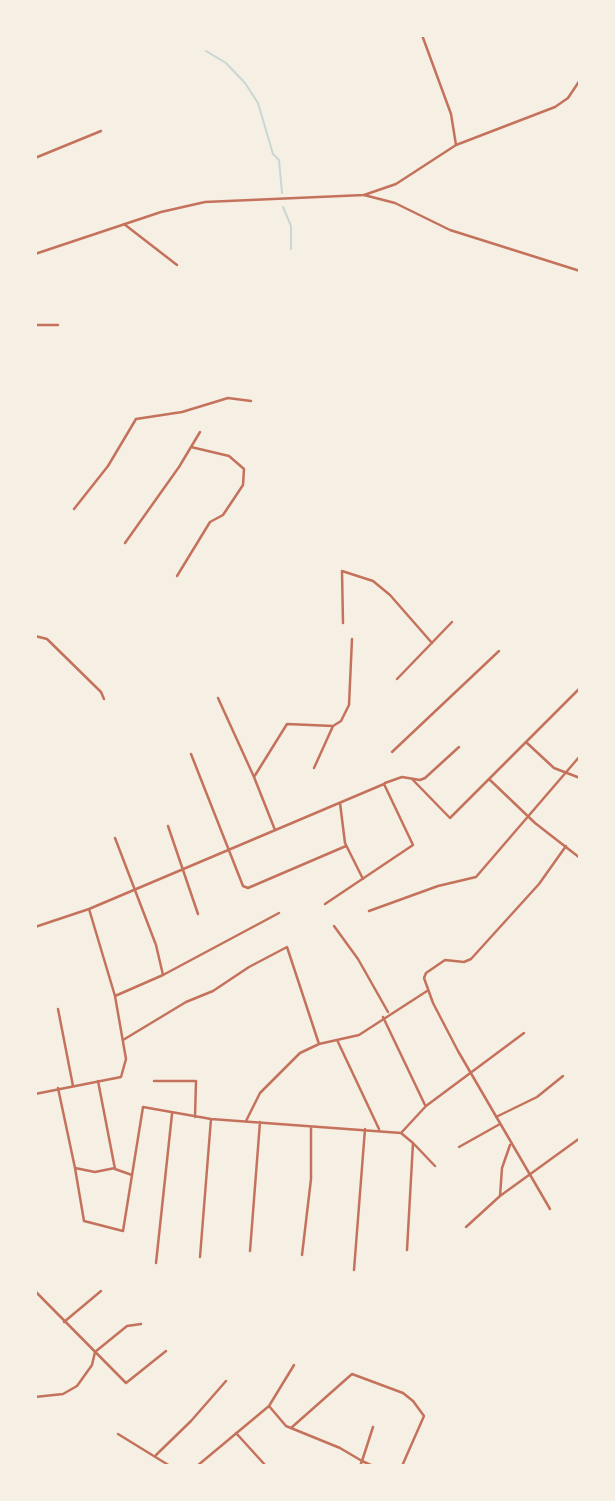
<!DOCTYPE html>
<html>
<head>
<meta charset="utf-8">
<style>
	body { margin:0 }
	#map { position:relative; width:615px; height:1501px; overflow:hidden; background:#f6efe4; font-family:Quicksand,sans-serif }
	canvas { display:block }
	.frame { position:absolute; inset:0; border:37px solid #f6efe4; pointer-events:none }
</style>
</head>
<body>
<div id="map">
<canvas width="615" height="1501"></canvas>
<div class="frame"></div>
</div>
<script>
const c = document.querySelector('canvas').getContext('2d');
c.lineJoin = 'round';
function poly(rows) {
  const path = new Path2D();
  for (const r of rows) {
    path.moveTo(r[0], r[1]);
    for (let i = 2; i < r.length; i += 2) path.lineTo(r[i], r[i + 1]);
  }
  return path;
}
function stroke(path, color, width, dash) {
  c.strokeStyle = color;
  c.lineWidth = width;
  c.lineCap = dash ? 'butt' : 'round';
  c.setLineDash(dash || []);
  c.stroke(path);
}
stroke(poly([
	[206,51,226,63,245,83,258,103,273,154,279,160,282,193],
	[283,207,291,226,291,249]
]), '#c9d6d2', 2);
stroke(poly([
	[422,35,451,114,456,145],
	[35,158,101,131],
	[364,195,395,203,450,230,580,271],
	[124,224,177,265],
	[35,325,58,325],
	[74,509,108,466,136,419,182,412,228,398,251,401],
	[125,543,179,467,200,432],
	[177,576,210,522,223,515,243,485,244,469,229,456,191,447],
	[343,623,342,571,373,581,390,595,432,643],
	[35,636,47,639,101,692,104,699],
	[397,679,452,622],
	[218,698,254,777],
	[527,743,554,768,580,778],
	[392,752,499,651],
	[191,754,243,886,248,888,346,846],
	[314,768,333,726],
	[412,779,450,818,580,688],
	[489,779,535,823,580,858],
	[385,783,402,777,420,780,425,778,459,747],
	[340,803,345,843,363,879],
	[168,826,198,914],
	[275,830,254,777,287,724,333,726,341,721,349,705,352,639],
	[115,838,156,945,163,975],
	[89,909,115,996],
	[369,911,438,886,476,877,580,756],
	[334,926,358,959,388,1012],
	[35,927,89,909,384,784,413,845,325,904],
	[58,1009,73,1086],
	[383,1017,425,1105],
	[123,1040,186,1002,213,991,249,967,287,947,319,1044],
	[338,1042,379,1129],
	[98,1081,115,1169,132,1175],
	[154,1081,196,1081,195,1117],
	[58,1088,75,1168,95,1172,115,1168],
	[35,1094,121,1077,126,1059,115,996,163,975,279,913],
	[496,1117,537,1097,563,1076],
	[211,1119,401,1133,426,1106,524,1033],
	[246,1121,260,1093,300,1053,319,1044,359,1035,427,991],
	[401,1133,413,1143,407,1250],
	[413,1143,435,1166],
	[459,1147,500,1124],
	[75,1168,84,1221,123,1231,143,1107,211,1119,200,1257],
	[500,1196,502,1168,510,1145],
	[550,1209,458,1051,433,1003,424,978,426,973,445,960,464,962,471,959,539,884,566,846],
	[466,1227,500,1196,580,1138],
	[250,1251,260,1122],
	[302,1255,311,1179,311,1127],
	[156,1263,172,1114],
	[354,1270,365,1129],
	[35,1291,126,1383,166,1351],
	[64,1322,101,1291],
	[35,1397,63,1394,77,1386,92,1365,95,1352,127,1326,141,1324],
	[269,1406,286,1426,340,1448,362,1461,360,1466],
	[291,1428,352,1374,403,1393,413,1401,424,1416,402,1466],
	[236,1433,266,1466],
	[118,1434,170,1466],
	[156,1455,191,1421,226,1381],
	[197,1466,269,1406,294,1365],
	[373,1466,362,1461,373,1427]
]), '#c5725c', 2.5);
stroke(poly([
	[35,254,161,212,205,202,364,195,396,184,456,145,555,107,568,98,580,80]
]), '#c5725c', 2.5);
</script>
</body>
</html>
